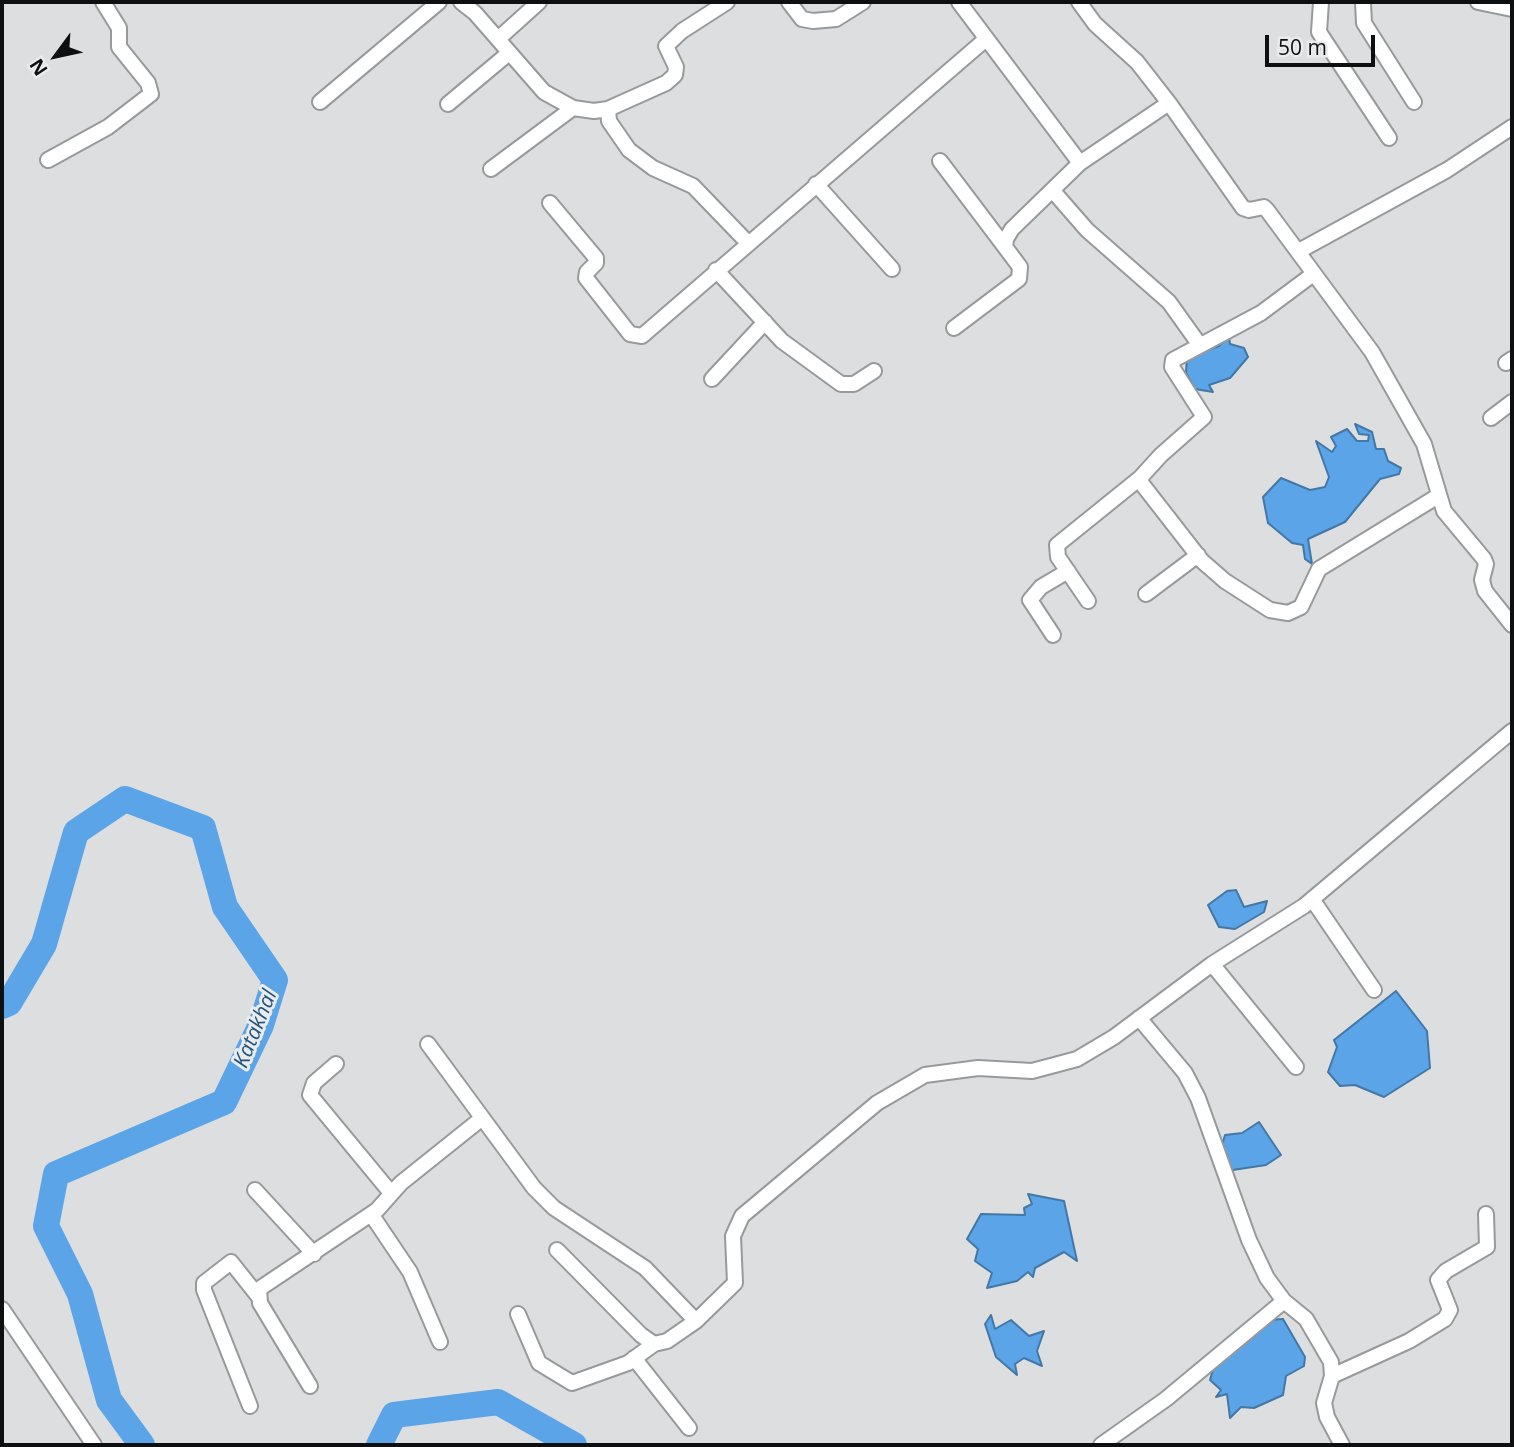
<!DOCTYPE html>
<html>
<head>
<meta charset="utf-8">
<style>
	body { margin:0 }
	#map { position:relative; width:1514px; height:1447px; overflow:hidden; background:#dcdee0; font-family:"Open Sans",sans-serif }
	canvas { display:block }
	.frame { position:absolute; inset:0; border:4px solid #0e0f10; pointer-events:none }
	.north { position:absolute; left:21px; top:21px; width:70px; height:70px; -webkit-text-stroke:5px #e9ebed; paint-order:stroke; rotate:237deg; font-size:19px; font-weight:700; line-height:28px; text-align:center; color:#0e0f10 }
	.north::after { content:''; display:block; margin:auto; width:24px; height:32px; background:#0e0f10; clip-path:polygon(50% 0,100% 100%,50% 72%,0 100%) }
	.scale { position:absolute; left:1265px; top:35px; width:110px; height:32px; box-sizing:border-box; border:4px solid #0e0f10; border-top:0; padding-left:9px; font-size:21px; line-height:24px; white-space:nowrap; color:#0e0f10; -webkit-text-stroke:5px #e9ebed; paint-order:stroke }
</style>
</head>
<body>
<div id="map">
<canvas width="1514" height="1447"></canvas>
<div class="frame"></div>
<div class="north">N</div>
<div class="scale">50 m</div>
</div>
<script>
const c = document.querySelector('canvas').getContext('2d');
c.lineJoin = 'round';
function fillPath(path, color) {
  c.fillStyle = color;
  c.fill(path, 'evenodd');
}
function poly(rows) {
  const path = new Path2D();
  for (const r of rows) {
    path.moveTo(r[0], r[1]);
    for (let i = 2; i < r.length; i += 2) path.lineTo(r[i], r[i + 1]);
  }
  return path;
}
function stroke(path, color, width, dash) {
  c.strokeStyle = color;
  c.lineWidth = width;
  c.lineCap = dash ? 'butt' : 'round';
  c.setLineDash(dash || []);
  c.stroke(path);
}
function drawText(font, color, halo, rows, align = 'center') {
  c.font = font + ' "Open Sans",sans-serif';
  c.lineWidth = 6;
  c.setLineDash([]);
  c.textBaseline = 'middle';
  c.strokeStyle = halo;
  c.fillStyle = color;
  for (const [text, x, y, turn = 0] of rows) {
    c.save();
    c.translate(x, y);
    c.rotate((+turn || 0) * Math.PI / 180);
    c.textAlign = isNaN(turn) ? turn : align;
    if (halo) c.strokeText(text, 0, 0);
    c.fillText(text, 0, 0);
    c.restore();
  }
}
const water = poly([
	[1229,335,1230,344,1244,348,1248,357,1230,378,1209,385,1213,392,1195,389,1186,373,1187,357,1219,346,1229,335],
	[1355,424,1372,432,1376,449,1384,449,1388,461,1401,468,1399,474,1380,479,1345,522,1308,539,1312,564,1305,559,1303,545,1292,543,1268,523,1263,497,1281,478,1310,490,1325,487,1329,477,1316,441,1332,452,1336,446,1331,437,1347,429,1357,441,1368,441,1369,435,1359,434,1355,424],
	[1236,890,1244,907,1267,901,1264,912,1235,929,1219,927,1208,905,1227,891,1236,890],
	[1396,991,1427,1031,1430,1068,1384,1097,1355,1085,1340,1086,1328,1072,1337,1047,1334,1040,1396,991],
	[1259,1122,1281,1155,1266,1165,1226,1171,1219,1155,1225,1135,1242,1133,1259,1122],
	[1028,1194,1064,1201,1077,1261,1064,1252,1035,1268,1033,1277,1028,1272,1017,1281,987,1288,992,1273,975,1261,978,1249,967,1239,981,1214,1025,1215,1024,1208,1032,1204,1028,1194],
	[991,1315,995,1329,1011,1320,1029,1336,1044,1331,1037,1351,1042,1366,1024,1358,1015,1364,1017,1375,996,1357,985,1324,991,1315],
	[1283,1319,1305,1357,1304,1366,1286,1376,1283,1395,1254,1408,1241,1407,1230,1418,1227,1394,1216,1397,1221,1390,1210,1380,1216,1359,1269,1320,1283,1319]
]);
fillPath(water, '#5aa4e7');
stroke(water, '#4377a6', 2);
stroke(poly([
	[2,1006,9,1003,44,944,76,832,125,799,203,828,225,907,275,980,261,1025,224,1102,56,1174,46,1226,80,1294,109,1400,142,1445],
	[379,1445,394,1415,498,1402,574,1445]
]), '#5aa4e7', 26);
const minor = poly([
	[461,2,475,13,544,92,573,108,594,111,608,109,666,83,675,75,676,67,666,46,682,31,727,2],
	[789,2,802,19,813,21,836,19,863,2],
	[959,2,1080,163],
	[1321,2,1319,32,1389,138],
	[1363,2,1364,23,1414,102],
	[1478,2,1512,9],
	[498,39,539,2],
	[320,102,439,2],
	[1169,103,1243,208,1249,210,1264,207,1267,210,1372,352,1424,444,1444,511,1484,559,1486,564,1482,580,1485,591,1512,625],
	[448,104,509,53],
	[608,109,609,121,629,150,653,168,693,186,748,243],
	[48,160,108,127,151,94,148,83,119,47,119,28,103,2],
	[940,161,1005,247],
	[491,169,573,108],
	[816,184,892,269],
	[1053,191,1087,230,1169,302,1199,344],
	[550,203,596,258,596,263,587,272,586,278,630,334,642,336,986,39],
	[1299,251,1447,170,1512,127],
	[716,270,782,341,841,384,854,384,874,371],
	[1312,275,1261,313,1173,360,1172,367,1204,417,1161,455,1140,478,1142,484,1202,561,1225,581,1270,610,1288,613,1301,607,1319,569,1438,496],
	[954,328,1019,279,1020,267,1005,247,1006,239,1012,229,1080,163,1169,103,1137,62,1095,24,1079,2],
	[1506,363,1512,359],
	[712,379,765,322],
	[1491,418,1512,402],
	[1146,594,1198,555],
	[1088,601,1058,557,1057,545,1140,478],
	[1053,635,1030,600,1041,587,1068,571],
	[1312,899,1374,990],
	[1212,964,1296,1067],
	[1139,1018,1185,1073,1198,1098,1249,1240,1267,1278,1284,1301,1306,1319,1331,1362,1332,1376,1324,1403,1327,1417,1342,1445],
	[428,1044,534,1188,554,1208,645,1268,696,1321],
	[336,1064,314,1083,310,1095,391,1193],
	[255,1190,314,1254],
	[371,1214,410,1272,440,1342],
	[557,1250,641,1335,654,1344,667,1341,696,1321,735,1283,733,1236,742,1216,877,1103,925,1075,978,1068,1032,1071,1077,1059,1114,1037,1212,964,1304,906,1512,731],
	[2,1309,94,1445],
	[518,1314,539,1363,572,1383,628,1363,654,1344],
	[634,1358,689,1428],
	[1332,1376,1409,1341,1445,1319,1450,1310,1438,1280,1446,1271,1487,1247,1486,1214],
	[310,1386,260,1303,259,1289,377,1210,401,1183,481,1119],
	[250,1406,204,1290,204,1283,231,1262,258,1296],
	[1101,1445,1166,1399,1284,1301]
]);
stroke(minor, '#979a9c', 18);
stroke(minor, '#fff', 14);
drawText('italic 21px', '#205480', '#e9ebed', [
	["Katakhal",256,1029,-68]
]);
</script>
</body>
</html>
